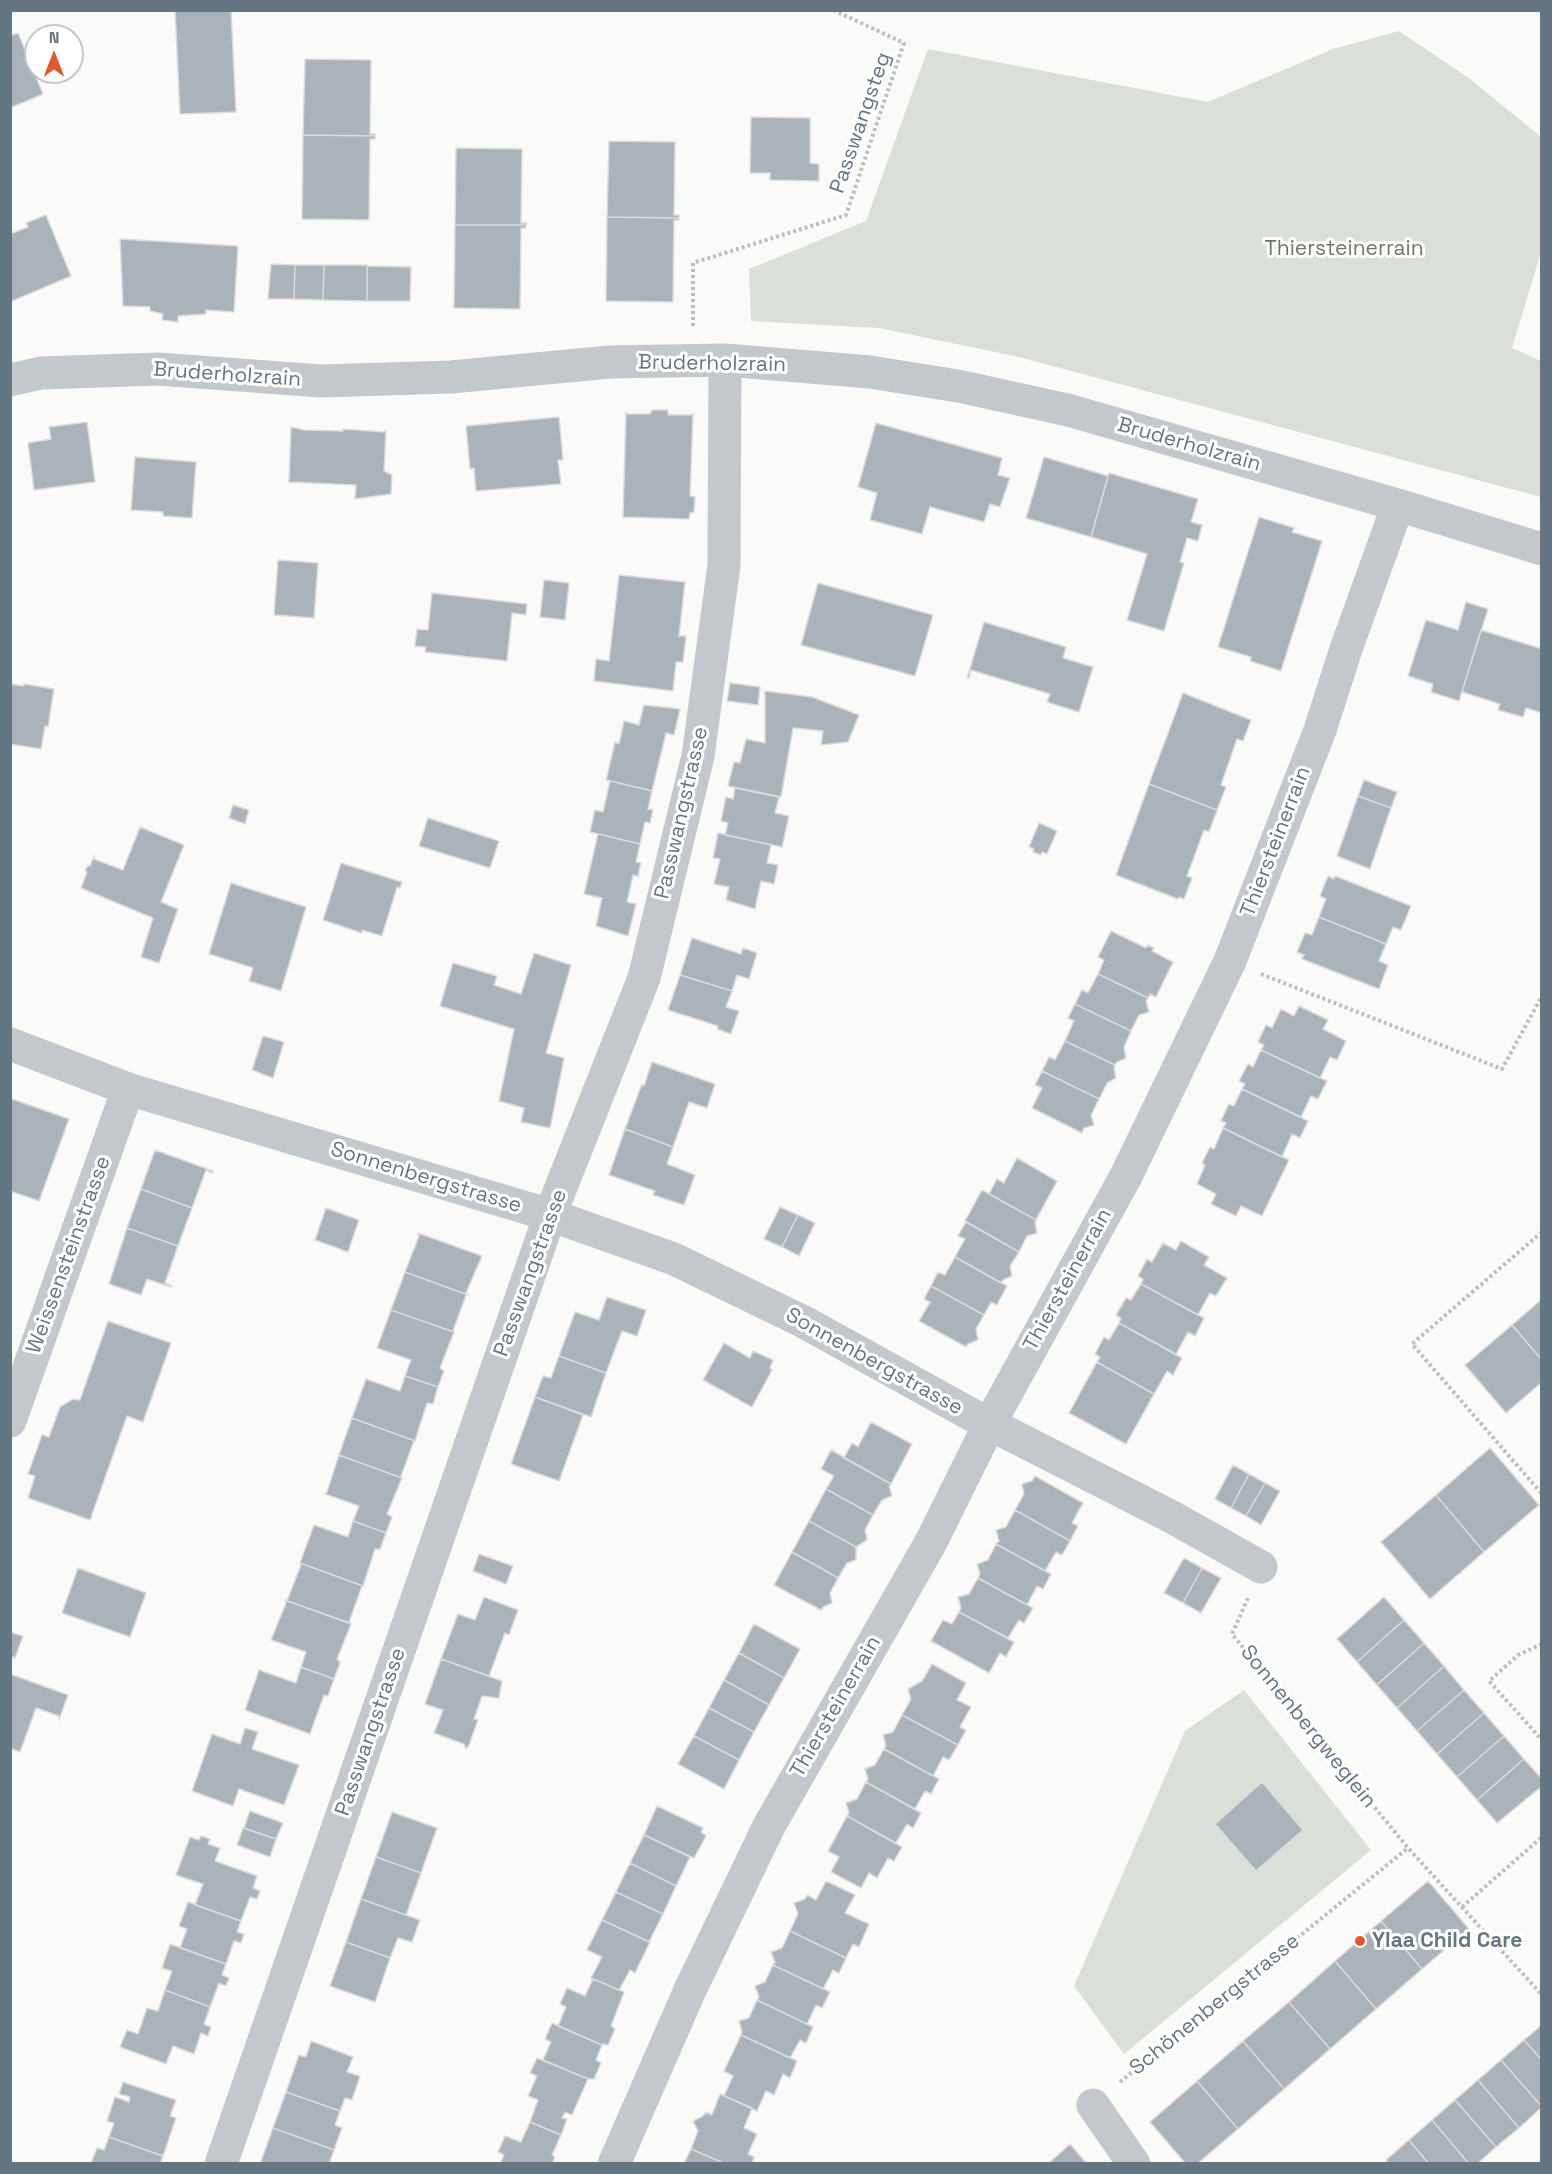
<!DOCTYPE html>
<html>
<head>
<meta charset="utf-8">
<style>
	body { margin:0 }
	#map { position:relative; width:1552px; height:2174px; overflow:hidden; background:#fafaf8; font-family:"Space Grotesk",sans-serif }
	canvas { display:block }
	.frame { position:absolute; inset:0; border:12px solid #657683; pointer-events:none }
	.north { position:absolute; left:24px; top:24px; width:60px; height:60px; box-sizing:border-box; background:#fff; border:2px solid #c1c8cd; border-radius:50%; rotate:0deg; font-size:16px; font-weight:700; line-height:24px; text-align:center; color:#657683 }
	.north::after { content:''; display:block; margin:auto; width:21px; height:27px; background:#e4572e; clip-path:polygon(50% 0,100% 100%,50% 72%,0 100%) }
</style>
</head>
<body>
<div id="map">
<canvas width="1552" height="2174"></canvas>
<div class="frame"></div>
<div class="north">N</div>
</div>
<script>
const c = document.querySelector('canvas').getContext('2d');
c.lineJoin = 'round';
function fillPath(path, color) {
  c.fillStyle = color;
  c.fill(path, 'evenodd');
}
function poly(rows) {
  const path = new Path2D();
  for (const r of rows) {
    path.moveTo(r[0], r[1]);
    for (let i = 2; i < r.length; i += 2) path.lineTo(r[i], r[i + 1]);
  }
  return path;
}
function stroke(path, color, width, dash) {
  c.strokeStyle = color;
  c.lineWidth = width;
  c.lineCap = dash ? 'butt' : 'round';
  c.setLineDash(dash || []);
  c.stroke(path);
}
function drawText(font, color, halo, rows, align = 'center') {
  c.font = font + ' "Space Grotesk",sans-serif';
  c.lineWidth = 6;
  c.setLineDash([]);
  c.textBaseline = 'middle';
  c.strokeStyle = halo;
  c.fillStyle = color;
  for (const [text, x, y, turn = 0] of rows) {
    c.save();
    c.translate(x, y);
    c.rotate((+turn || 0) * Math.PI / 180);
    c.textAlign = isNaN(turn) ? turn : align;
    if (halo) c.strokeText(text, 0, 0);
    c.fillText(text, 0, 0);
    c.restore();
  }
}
fillPath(poly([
	[1399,31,1470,79,1541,137,1541,252,1512,348,1541,361,1541,497,1019,357,879,328,751,321,749,269,866,221,928,49,1208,102,1333,49],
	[1244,1690,1371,1850,1124,2054,1074,1986,1185,1731]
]), '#dadfd7');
const building = poly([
	[175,10,231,10,236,112,180,114,175,10],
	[18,33,43,94,10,108,10,36,18,33],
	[305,59,371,60,370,134,375,134,375,136,303,135,305,59],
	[751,117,810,118,810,163,819,164,819,181,770,180,770,173,750,173,751,117],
	[303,135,375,136,375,139,370,139,369,220,302,219,303,135],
	[609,141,675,142,674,215,679,215,679,218,607,217,609,141],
	[456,148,522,149,521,223,527,223,526,225,455,225,456,148],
	[46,215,71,276,10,302,10,234,28,227,26,223,46,215],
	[607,217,679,218,679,220,674,220,673,302,606,301,607,217],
	[455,225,526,225,526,228,521,228,520,309,454,308,455,225],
	[120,239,238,246,234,312,206,310,206,314,178,316,178,322,162,320,163,314,150,311,150,307,123,306,120,239],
	[271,264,295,265,294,299,268,299,271,264],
	[295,265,324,265,323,300,294,299,295,265],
	[324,265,367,265,367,301,323,300,324,265],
	[367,266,411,267,410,301,367,301,367,266],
	[652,410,668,410,668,415,691,415,693,414,690,496,695,497,694,512,690,513,689,519,623,517,626,412,627,414,650,414,652,410],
	[559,417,563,460,558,460,561,484,476,491,474,468,470,469,466,426,559,417],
	[87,422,95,482,34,490,28,443,51,439,49,427,87,422],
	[876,423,1002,458,998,475,1010,478,1000,507,990,504,984,522,930,507,922,534,870,520,877,493,858,487,876,423],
	[291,427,304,430,343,431,343,429,384,432,386,430,384,471,392,475,391,494,355,499,356,485,289,482,291,427],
	[135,457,196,462,192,518,163,516,163,512,131,510,135,457],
	[1044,457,1108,476,1091,537,1026,518,1044,457],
	[1109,473,1198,499,1191,522,1202,525,1198,541,1187,538,1180,562,1184,563,1164,631,1127,620,1147,554,1091,537,1109,473],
	[1259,517,1294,528,1292,532,1322,541,1281,671,1250,661,1251,657,1218,647,1259,517],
	[278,560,318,563,314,618,274,615,278,560],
	[619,575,685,582,679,636,686,636,683,662,676,662,673,691,594,681,596,659,609,661,619,575],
	[544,580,569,583,565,620,540,617,544,580],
	[818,583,933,615,915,676,801,645,818,583],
	[432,593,527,604,526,615,512,613,507,661,425,652,426,647,415,646,417,629,428,630,432,593],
	[1466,602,1488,609,1459,701,1431,692,1433,684,1408,676,1426,620,1458,630,1466,602],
	[984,622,1066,647,1063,658,1093,667,1079,712,1047,702,1050,694,971,670,969,678,967,678,984,622],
	[1481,630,1542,649,1542,713,1526,708,1523,717,1498,710,1500,704,1462,692,1481,630],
	[730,683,760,687,758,705,727,701,730,683],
	[10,684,24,686,24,684,54,689,48,727,45,726,41,749,10,744,10,684],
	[765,691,812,697,859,715,848,742,821,745,823,731,793,728,781,797,728,786,734,762,740,763,746,739,765,743,765,691],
	[1183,693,1251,720,1243,741,1237,739,1221,785,1226,787,1217,810,1149,784,1183,693],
	[644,705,680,709,674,735,666,733,652,791,606,780,615,742,619,744,624,721,639,725,644,705],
	[1364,780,1397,792,1391,808,1358,796,1364,780],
	[610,781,652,791,648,809,653,810,650,823,645,822,640,844,590,832,595,810,603,812,610,781],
	[1149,784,1217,810,1209,832,1204,830,1187,876,1192,878,1184,899,1179,897,1178,899,1116,875,1149,784],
	[735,788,779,797,775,813,789,816,782,847,725,835,728,823,721,821,726,797,733,799,735,788],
	[1358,796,1391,808,1370,869,1337,856,1358,796],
	[233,805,249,810,245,824,229,818,233,805],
	[428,818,499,841,490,868,419,846,428,818],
	[1039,823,1057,831,1047,854,1042,852,1041,855,1033,852,1034,849,1029,847,1039,823],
	[140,827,184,845,161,902,178,909,159,963,141,957,153,918,81,888,87,872,85,871,88,865,90,866,94,856,94,859,123,870,140,827],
	[718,833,771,845,767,863,778,865,774,884,761,881,755,909,726,900,729,887,714,884,720,859,713,858,718,833],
	[598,834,640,844,636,862,641,863,638,876,633,875,627,902,636,904,628,936,596,926,602,898,584,894,598,834],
	[341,863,402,882,400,888,397,887,382,936,362,930,362,933,323,920,341,863],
	[1328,876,1334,879,1335,876,1411,906,1401,930,1393,927,1386,944,1319,917,1326,899,1320,896,1328,876],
	[231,883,306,907,281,991,249,981,253,968,209,954,231,883],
	[1319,917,1386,944,1379,961,1388,965,1379,989,1302,959,1304,955,1297,952,1305,933,1312,935,1319,917],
	[1111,931,1146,948,1147,945,1154,948,1152,951,1173,962,1156,997,1150,994,1148,998,1098,974,1104,960,1098,957,1111,931],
	[692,938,741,954,743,948,757,953,749,979,737,975,732,991,680,975,692,938],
	[534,953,571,965,546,1053,564,1058,550,1128,521,1122,524,1108,499,1101,514,1029,440,1006,453,963,497,976,494,985,521,994,534,953],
	[1098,974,1148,998,1146,1001,1149,1012,1139,1015,1131,1031,1075,1004,1082,990,1088,993,1098,974],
	[680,975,732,991,726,1007,739,1011,731,1034,717,1029,718,1026,668,1010,680,975],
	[1075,1004,1131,1031,1124,1047,1126,1058,1117,1062,1115,1065,1065,1041,1074,1021,1068,1018,1075,1004],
	[1299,1006,1328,1020,1323,1029,1346,1041,1337,1060,1330,1057,1320,1078,1261,1050,1264,1045,1258,1042,1266,1025,1272,1028,1281,1009,1294,1016,1299,1006],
	[263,1036,284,1042,273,1078,252,1070,263,1036],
	[1065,1041,1115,1065,1114,1068,1116,1078,1107,1083,1099,1099,1042,1071,1049,1057,1055,1060,1065,1041],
	[1261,1050,1327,1081,1318,1099,1311,1096,1301,1117,1242,1089,1245,1084,1239,1081,1248,1064,1253,1067,1261,1050],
	[652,1062,715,1084,707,1108,689,1102,673,1147,625,1129,642,1084,644,1086,652,1062],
	[1042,1071,1099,1099,1091,1115,1094,1125,1084,1128,1082,1133,1032,1108,1042,1088,1035,1085,1042,1071],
	[1242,1089,1308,1121,1300,1138,1292,1134,1282,1157,1223,1128,1226,1123,1221,1121,1229,1104,1234,1106,1242,1089],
	[12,1099,69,1119,39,1201,10,1191,10,1103,12,1099],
	[1223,1128,1289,1160,1262,1216,1241,1206,1236,1216,1211,1204,1216,1194,1197,1184,1205,1165,1202,1163,1210,1147,1214,1149,1223,1128],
	[625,1129,673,1147,667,1164,695,1175,684,1205,653,1195,655,1191,609,1175,625,1129],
	[155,1150,213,1171,212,1173,206,1170,192,1208,141,1189,155,1150],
	[1017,1158,1057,1181,1036,1220,989,1194,997,1179,1004,1183,1017,1158],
	[141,1189,192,1208,178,1246,127,1228,141,1189],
	[982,1190,1036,1220,1035,1223,1037,1233,1027,1236,1019,1252,965,1221,982,1190],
	[780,1207,798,1215,782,1247,764,1239,780,1207],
	[326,1208,359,1220,348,1252,315,1240,326,1208],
	[798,1215,815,1223,799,1256,782,1247,798,1215],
	[966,1222,1019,1252,1010,1266,1012,1276,1003,1280,1001,1283,955,1257,965,1239,958,1236,966,1222],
	[127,1228,178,1246,165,1283,172,1286,171,1287,147,1279,141,1295,109,1284,127,1228],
	[418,1233,482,1256,466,1293,468,1295,405,1272,419,1236,418,1236,418,1233],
	[1181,1241,1209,1257,1204,1265,1227,1278,1216,1296,1210,1293,1198,1315,1141,1284,1143,1279,1138,1276,1147,1259,1152,1262,1163,1243,1176,1250,1181,1241],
	[955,1257,1007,1286,997,1305,991,1302,984,1315,931,1286,938,1272,945,1275,955,1257],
	[405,1272,468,1295,466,1295,453,1331,454,1332,391,1310,405,1272],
	[1141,1284,1204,1318,1195,1336,1188,1332,1176,1354,1119,1323,1121,1318,1116,1315,1126,1298,1131,1300,1141,1284],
	[931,1286,984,1315,976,1329,978,1340,968,1344,966,1347,919,1321,930,1302,924,1299,931,1286],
	[607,1297,646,1310,637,1336,622,1331,606,1373,559,1356,575,1312,599,1320,607,1297],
	[1542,1299,1542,1360,1512,1325,1542,1299],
	[391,1310,454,1332,440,1368,444,1371,438,1387,405,1376,411,1360,377,1348,391,1310],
	[108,1321,171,1343,143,1422,127,1416,90,1520,28,1498,35,1476,28,1474,42,1435,49,1437,60,1407,73,1399,80,1400,108,1321],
	[1119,1323,1182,1358,1173,1375,1167,1371,1154,1394,1097,1362,1100,1357,1095,1354,1104,1337,1109,1340,1119,1323],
	[1512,1325,1542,1360,1542,1382,1506,1413,1465,1365,1512,1325],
	[724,1343,750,1358,753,1351,773,1360,770,1368,772,1370,752,1407,703,1380,724,1343],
	[559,1356,606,1373,591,1417,535,1397,543,1376,551,1378,559,1356],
	[1097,1362,1154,1394,1126,1444,1069,1413,1097,1362],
	[405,1376,438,1387,433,1404,427,1403,415,1441,352,1418,366,1379,400,1391,405,1376],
	[535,1397,583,1415,559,1481,511,1464,535,1397],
	[352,1418,415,1441,414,1441,401,1476,402,1478,339,1455,352,1418],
	[871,1422,912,1444,891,1484,844,1458,852,1443,858,1447,871,1422],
	[1490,1448,1539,1505,1484,1552,1436,1495,1490,1448],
	[831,1450,891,1484,889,1486,892,1496,882,1500,873,1515,826,1489,834,1476,821,1469,831,1450],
	[339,1455,402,1478,387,1514,392,1517,386,1533,353,1521,359,1506,325,1494,327,1492,339,1455],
	[1233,1465,1249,1474,1231,1508,1215,1499,1233,1465],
	[1249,1474,1265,1483,1246,1516,1231,1508,1249,1474],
	[1035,1476,1083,1503,1072,1523,1078,1526,1070,1541,1015,1510,1024,1494,1022,1484,1032,1481,1035,1476],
	[1265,1483,1280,1491,1261,1525,1246,1516,1265,1483],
	[826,1489,873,1515,865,1530,867,1540,856,1547,809,1521,826,1489],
	[1436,1495,1484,1552,1430,1599,1381,1542,1436,1495],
	[1015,1510,1070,1541,1062,1555,1056,1552,1045,1571,996,1544,999,1541,996,1530,1006,1527,1015,1510],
	[353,1521,386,1533,380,1549,375,1549,363,1586,300,1563,314,1525,348,1537,353,1521],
	[809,1521,856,1547,856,1560,847,1563,838,1578,792,1552,809,1521],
	[996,1544,1051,1574,1043,1589,1037,1586,1027,1605,978,1578,980,1574,977,1564,988,1560,996,1544],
	[792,1552,838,1578,830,1593,832,1603,823,1607,821,1610,774,1585,792,1552],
	[479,1554,513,1566,506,1584,473,1571,479,1554],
	[1184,1558,1202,1568,1183,1603,1164,1593,1184,1558],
	[300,1563,363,1586,362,1586,349,1622,350,1623,287,1601,301,1565,300,1563],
	[78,1568,146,1593,130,1637,62,1613,78,1568],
	[1202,1568,1221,1578,1201,1613,1183,1603,1202,1568],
	[978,1578,1033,1608,1024,1623,1019,1620,1008,1638,959,1612,961,1608,958,1597,969,1594,978,1578],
	[484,1597,518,1610,509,1635,505,1633,489,1676,441,1659,458,1614,475,1620,484,1597],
	[1384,1597,1404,1620,1357,1662,1337,1639,1384,1597],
	[285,1600,351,1624,337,1659,340,1663,334,1679,301,1667,306,1652,271,1640,286,1603,285,1600],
	[959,1612,1014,1642,1006,1657,1000,1653,989,1673,931,1641,943,1620,952,1624,959,1612],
	[1404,1620,1424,1643,1377,1685,1357,1662,1404,1620],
	[754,1624,800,1649,784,1678,739,1653,754,1624],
	[10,1632,23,1636,15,1658,10,1656,10,1632],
	[1424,1643,1444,1666,1397,1708,1377,1685,1424,1643],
	[739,1653,784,1678,769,1705,724,1680,739,1653],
	[441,1659,502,1681,499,1698,482,1696,474,1719,478,1720,469,1745,466,1749,464,1744,434,1733,443,1710,425,1704,441,1659],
	[932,1664,966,1683,957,1700,971,1707,960,1727,966,1730,958,1745,902,1715,911,1699,908,1689,922,1681,932,1664],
	[1444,1666,1464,1690,1417,1731,1397,1708,1444,1666],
	[301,1667,334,1679,328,1696,324,1695,310,1734,245,1710,259,1670,296,1683,301,1667],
	[10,1674,68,1695,59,1720,59,1716,36,1708,20,1752,10,1748,10,1674],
	[724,1680,769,1705,754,1732,709,1708,724,1680],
	[1464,1690,1484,1713,1437,1754,1417,1731,1464,1690],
	[709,1708,754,1732,739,1760,694,1736,709,1708],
	[1484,1713,1504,1736,1457,1777,1437,1754,1484,1713],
	[902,1715,958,1745,949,1760,943,1757,933,1776,884,1749,886,1745,883,1735,893,1732,902,1715],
	[245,1728,258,1732,252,1749,299,1765,284,1805,239,1789,233,1806,192,1791,212,1734,240,1744,245,1728],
	[694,1736,739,1760,724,1789,678,1764,694,1736],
	[1504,1736,1524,1759,1477,1800,1457,1777,1504,1736],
	[884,1749,939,1779,931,1794,925,1791,915,1809,866,1782,868,1779,865,1769,875,1765,884,1749],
	[1524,1759,1542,1779,1542,1786,1497,1823,1477,1800,1524,1759],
	[866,1782,921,1813,913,1828,907,1824,896,1843,847,1816,849,1813,846,1803,857,1799,866,1782],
	[1262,1782,1303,1830,1256,1871,1215,1824,1262,1782],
	[657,1806,703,1828,701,1832,706,1836,694,1858,644,1835,657,1806],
	[250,1811,283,1823,276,1839,244,1828,250,1811],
	[392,1812,437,1828,421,1873,376,1857,392,1812],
	[847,1816,902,1847,894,1861,888,1858,877,1878,869,1873,861,1888,831,1872,839,1857,828,1851,847,1816],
	[243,1828,276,1839,270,1857,237,1845,243,1828],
	[644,1835,690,1857,676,1886,630,1863,644,1835],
	[201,1836,210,1839,208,1844,220,1848,215,1861,257,1876,253,1888,260,1891,257,1899,250,1897,241,1921,195,1905,203,1884,176,1875,190,1837,199,1840,201,1836],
	[376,1857,421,1873,406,1915,361,1899,376,1857],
	[630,1863,676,1886,663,1914,616,1892,630,1863],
	[826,1881,855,1895,845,1913,869,1924,859,1947,853,1944,846,1958,790,1931,798,1914,794,1903,805,1899,807,1895,816,1900,826,1881],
	[1428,1881,1469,1929,1422,1969,1381,1921,1428,1881],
	[616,1892,663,1914,649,1942,602,1920,616,1892],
	[361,1899,420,1920,412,1942,398,1938,390,1958,346,1942,361,1899],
	[188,1902,241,1921,237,1932,244,1934,241,1943,234,1941,226,1964,180,1948,187,1929,179,1926,188,1902],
	[602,1920,650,1942,635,1973,630,1970,619,1990,591,1978,602,1957,587,1950,602,1920],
	[1381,1921,1422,1969,1376,2009,1335,1961,1381,1921],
	[790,1931,846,1958,839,1973,833,1970,823,1989,773,1965,775,1962,771,1952,782,1948,790,1931],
	[346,1942,390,1958,375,2002,330,1986,346,1942],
	[170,1944,226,1964,222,1975,229,1978,226,1986,219,1983,210,2007,165,1990,172,1971,162,1968,170,1944],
	[1335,1961,1376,2009,1330,2049,1289,2002,1335,1961],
	[773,1965,830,1992,822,2008,816,2005,807,2024,757,2000,759,1997,755,1986,765,1982,773,1965],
	[593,1979,624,1992,611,2026,615,2029,608,2045,603,2044,602,2045,558,2026,566,2007,560,2004,567,1988,585,1996,593,1979],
	[165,1990,210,2007,204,2024,211,2027,208,2036,201,2033,194,2054,173,2046,166,2064,120,2047,127,2030,138,2034,147,2008,158,2011,165,1990],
	[757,2000,813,2027,806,2043,800,2040,790,2058,741,2035,742,2032,739,2021,749,2018,757,2000],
	[1289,2002,1330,2049,1284,2089,1243,2041,1289,2002],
	[552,2023,602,2045,596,2060,601,2063,594,2079,588,2079,543,2060,551,2042,545,2039,552,2023],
	[1542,2025,1542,2060,1524,2040,1542,2025],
	[741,2035,797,2061,790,2078,783,2074,774,2095,766,2091,757,2111,724,2096,733,2076,724,2071,741,2035],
	[1524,2040,1542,2060,1542,2107,1501,2060,1524,2040],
	[311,2041,353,2057,347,2072,360,2076,352,2100,345,2098,340,2111,286,2092,299,2055,306,2057,311,2041],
	[1243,2041,1284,2089,1238,2129,1197,2081,1243,2041],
	[537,2058,588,2079,572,2115,565,2112,562,2118,567,2119,561,2135,530,2122,538,2100,528,2096,537,2076,530,2073,537,2058],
	[1501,2060,1542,2107,1519,2128,1478,2080,1501,2060],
	[1478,2080,1519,2128,1496,2147,1455,2100,1478,2080],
	[1197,2081,1238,2129,1197,2164,1186,2164,1150,2122,1197,2081],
	[123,2082,176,2100,170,2116,176,2118,163,2156,109,2137,114,2123,107,2121,115,2097,129,2102,130,2097,119,2094,123,2082],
	[286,2092,340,2111,335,2125,342,2128,334,2150,273,2128,286,2092],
	[720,2094,752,2108,744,2128,757,2134,748,2154,754,2157,752,2164,726,2164,691,2149,698,2131,693,2121,703,2116,706,2112,712,2115,720,2094],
	[1455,2100,1496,2147,1477,2164,1469,2164,1432,2120,1455,2100],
	[1432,2120,1469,2164,1429,2164,1409,2140,1432,2120],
	[530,2122,561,2135,552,2155,555,2157,552,2164,500,2164,504,2155,498,2152,505,2136,521,2142,530,2122],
	[273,2128,334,2150,329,2164,260,2164,273,2128],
	[109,2137,163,2156,160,2164,91,2164,97,2148,104,2150,109,2137],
	[1409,2140,1429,2164,1389,2164,1386,2160,1409,2140],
	[1070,2144,1087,2164,1048,2164,1070,2144],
	[691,2149,726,2164,684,2164,691,2149]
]);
fillPath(building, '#aab3b9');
stroke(building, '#dcdcda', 1.5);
stroke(poly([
	[693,326,693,263,846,215,904,43,833,10],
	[1261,974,1502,1069,1542,996],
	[1542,1232,1412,1344,1542,1494],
	[1248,1598,1232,1634,1408,1848,1542,1995],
	[1542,1644,1518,1655,1489,1681,1542,1740],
	[1462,1907,1542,1837],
	[1120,2082,1408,1848]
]), '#bbbfc2', 4, [3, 3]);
stroke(poly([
	[10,380,41,373,158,369,321,381,451,377,610,362,725,360,870,372,958,386,1068,410,1398,505],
	[10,1044,128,1089,550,1215,674,1259,804,1322,972,1415,1172,1517,1261,1567],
	[10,1421,128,1089],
	[1093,2105,1134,2164],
	[221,2164,550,1215,644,978,698,756,724,565,725,360],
	[614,2164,690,1990,769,1826,931,1542,990,1423,1126,1176,1230,961,1320,730,1346,649,1398,505,1542,549]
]), '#c3c8cc', 33);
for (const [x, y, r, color] of [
	[1360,1941,6,"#e4572e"]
]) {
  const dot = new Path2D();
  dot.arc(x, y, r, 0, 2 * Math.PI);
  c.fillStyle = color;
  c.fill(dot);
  stroke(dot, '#fff', 2);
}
drawText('21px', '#657683', '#fff', [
	["Passwangsteg",861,123,-71],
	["Bruderholzrain",712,364,1],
	["Bruderholzrain",227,375,4],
	["Bruderholzrain",1189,445,16],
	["Passwangstrasse",682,813,-77],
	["Thiersteinerrain",1276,842,-69],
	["Sonnenbergstrasse",426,1178,17],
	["Weissensteinstrasse",69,1255,-70],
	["Passwangstrasse",531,1273,-70],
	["Thiersteinerrain",1068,1280,-61],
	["Sonnenbergstrasse",874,1362,29],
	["Thiersteinerrain",836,1707,-60],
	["Sonnenbergweglein",1308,1727,51],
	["Passwangstrasse",371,1732,-71],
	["Schönenbergstrasse",1215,2005,-39]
]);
drawText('21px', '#687a64', '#fff', [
	["Thiersteinerrain",1344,249]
]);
drawText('bold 21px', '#657683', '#fff', [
	["Ylaa Child Care",1372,1941]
], 'left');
</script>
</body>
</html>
